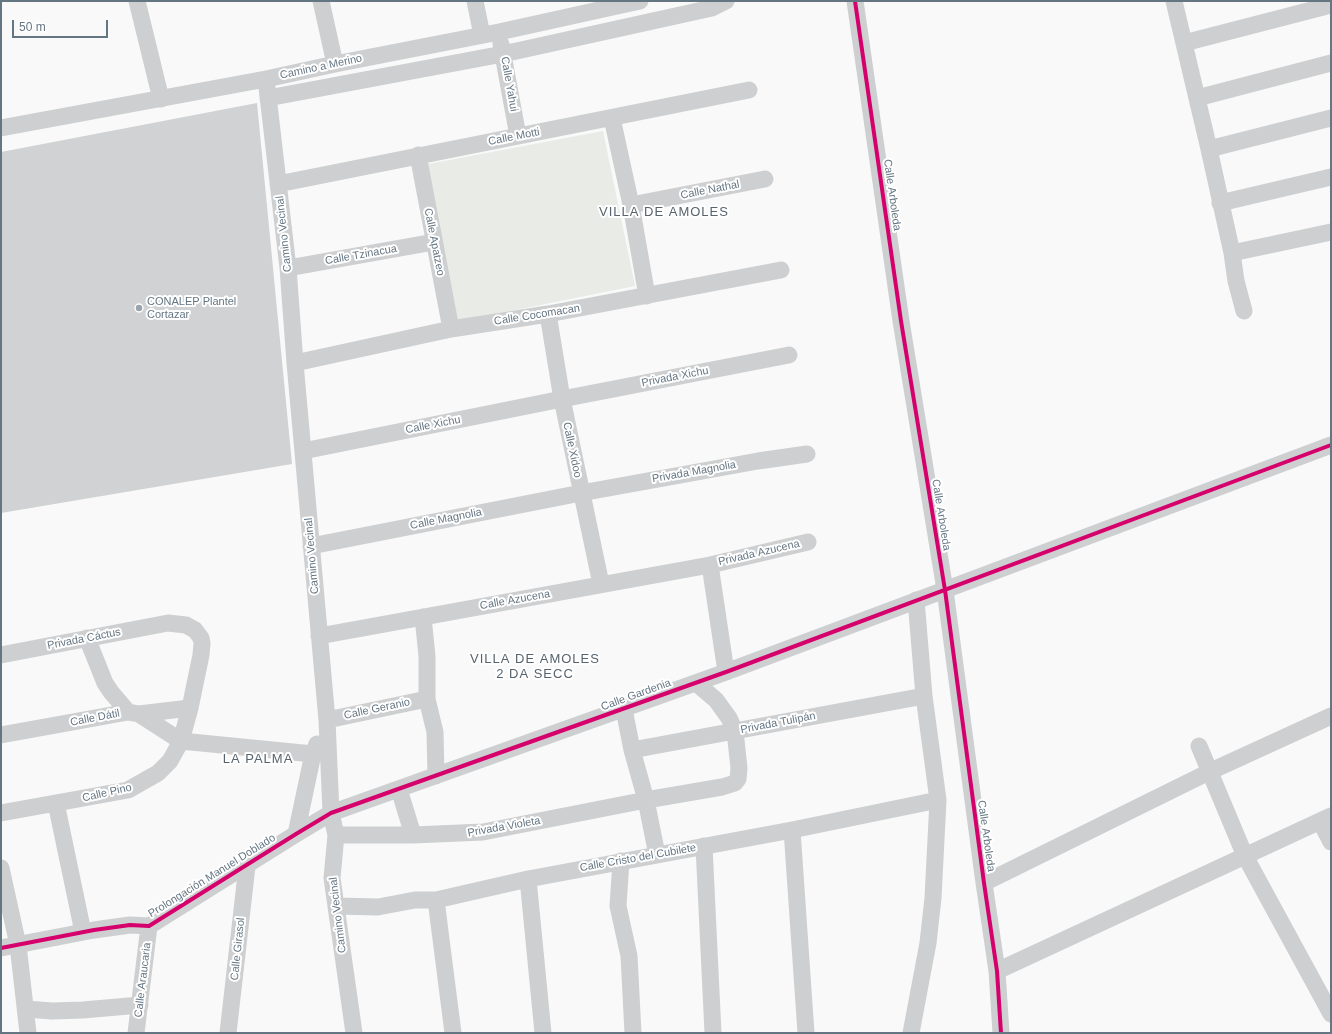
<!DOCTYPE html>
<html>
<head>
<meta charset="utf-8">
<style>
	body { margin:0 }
	#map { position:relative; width:1332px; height:1034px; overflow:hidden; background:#f9f9f9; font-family:Helvetica,sans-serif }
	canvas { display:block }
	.frame { position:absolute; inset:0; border:2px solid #657683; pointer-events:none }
	.scale { position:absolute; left:12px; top:20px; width:96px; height:18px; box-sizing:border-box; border:2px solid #657683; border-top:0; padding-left:5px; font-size:12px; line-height:14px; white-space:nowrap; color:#657683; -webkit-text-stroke:3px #fff; paint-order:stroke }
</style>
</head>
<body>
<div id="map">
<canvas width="1332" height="1034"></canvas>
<div class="frame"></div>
<div class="scale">50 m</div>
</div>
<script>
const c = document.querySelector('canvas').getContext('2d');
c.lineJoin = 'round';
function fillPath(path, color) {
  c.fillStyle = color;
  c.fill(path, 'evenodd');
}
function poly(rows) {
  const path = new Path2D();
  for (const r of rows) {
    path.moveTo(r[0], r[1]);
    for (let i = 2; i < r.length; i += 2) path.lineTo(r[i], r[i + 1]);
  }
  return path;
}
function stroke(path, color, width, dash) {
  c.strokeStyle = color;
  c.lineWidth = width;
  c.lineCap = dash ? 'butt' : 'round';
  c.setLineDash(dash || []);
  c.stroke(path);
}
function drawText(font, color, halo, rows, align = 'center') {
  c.font = font + ' Helvetica,sans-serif';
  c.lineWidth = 4;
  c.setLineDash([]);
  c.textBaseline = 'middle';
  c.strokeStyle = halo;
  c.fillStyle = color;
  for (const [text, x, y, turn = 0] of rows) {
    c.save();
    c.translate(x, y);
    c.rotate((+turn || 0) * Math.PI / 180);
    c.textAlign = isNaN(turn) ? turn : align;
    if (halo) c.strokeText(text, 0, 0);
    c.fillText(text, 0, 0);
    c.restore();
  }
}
fillPath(poly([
	[603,131,635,286,456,322,428,164]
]), '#e8ebe6');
fillPath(poly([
	[257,103,292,464,1,513,1,152]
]), '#d0d2d3');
stroke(poly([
	[137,1,161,99],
	[321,1,335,64],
	[475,1,482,35],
	[855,1,901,321,945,590,984,883,997,971,1001,1033],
	[1174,1,1209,149,1232,253,1236,281,1244,311],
	[1184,43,1331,5],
	[501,44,518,136],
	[266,79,288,268,295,363,327,720,331,813,336,835,332,878,354,1033],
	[268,98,503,54,712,8,726,1],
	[1197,98,1331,63],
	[612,118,631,205,647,296],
	[1,128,266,79,335,64,499,32,640,1],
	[1209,149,1331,118],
	[418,155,451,329],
	[278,184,749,90],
	[1220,203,1331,177],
	[631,205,765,179],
	[1232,253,1331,232],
	[288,268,434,242],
	[548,314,562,399,601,584],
	[295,363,451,329,548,314,781,270],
	[303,451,562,399,789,355],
	[311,546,581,493,758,461,807,454],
	[710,565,726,672],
	[423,617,427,656,427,699,435,732,436,776],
	[319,636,710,565,808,542],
	[87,638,105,683,111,692,128,712],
	[1,655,168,623,186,625,195,630,201,638,202,643,201,655,190,708,181,741,170,761,158,773,128,790,1,813],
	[624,709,632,750,646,800,657,855],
	[139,714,181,741,313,754],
	[327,720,427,699],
	[1,735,128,712,139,714,190,708],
	[1199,746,1245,856,1331,1014],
	[632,750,924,696],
	[399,789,413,835],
	[56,803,83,932],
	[1320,821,1331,842],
	[792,830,806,1033],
	[296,834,313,754,317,744],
	[336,835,413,835,483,832,646,800,722,787,735,783,738,779,739,768,735,731,729,718,716,700,696,683],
	[704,846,713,1033],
	[621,861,618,906,629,956,633,1033],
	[1,868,18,945,28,1033],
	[528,879,543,1033],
	[984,883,1211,771,1331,716],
	[436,900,453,1033],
	[336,906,378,907,415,900,436,900,528,879,792,830,938,800],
	[1,948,94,930,130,925,149,926,296,834,331,813,726,672,1331,445],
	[997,971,1331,816],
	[26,1009,52,1011,83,1010,140,1005],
	[136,1033,149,926],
	[228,1033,247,866],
	[911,1033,928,943,933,898,938,800,924,696,916,600]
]), '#cecfd0', 17);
stroke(poly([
	[855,1,901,321,945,590,984,883,997,971,1001,1033],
	[1,948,94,930,130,925,149,926,296,834,331,813,726,672,1331,445]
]), '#d6006c', 4);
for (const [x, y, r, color] of [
	[139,308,4,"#99a4ac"]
]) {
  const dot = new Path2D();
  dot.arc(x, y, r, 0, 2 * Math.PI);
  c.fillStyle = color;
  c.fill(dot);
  stroke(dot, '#fff', 1.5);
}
drawText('11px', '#657683', '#fff', [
	["Camino a Merino",321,67,-12],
	["Calle Yahui",509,84,80],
	["Calle Motti",514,137,-11],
	["Calle Nathal",710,190,-11],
	["Calle Arboleda",892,195,82],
	["Camino Vecinal",284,234,-96],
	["Calle Apatzeo",434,242,79],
	["Calle Tzinacua",361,255,-10],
	["Calle Cocomacan",537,315,-9],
	["Privada Xichu",675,377,-11],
	["Calle Xichu",433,425,-11],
	["Calle Xidoo",572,450,78],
	["Privada Magnolia",694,472,-10],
	["Calle Arboleda",941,515,81],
	["Calle Magnolia",446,519,-11],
	["Privada Azucena",759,553,-13],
	["Camino Vecinal",312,556,-95],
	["Calle Azucena",515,600,-10],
	["Privada Cáctus",84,639,-11],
	["Calle Gardenia",636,695,-20],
	["Calle Geranio",377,709,-12],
	["Calle Dátil",95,718,-11],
	["Privada Tulipán",778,723,-11],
	["Calle Pino",107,793,-13],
	["Privada Violeta",504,827,-10],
	["Calle Arboleda",986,836,82],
	["Calle Cristo del Cubilete",638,858,-10],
	["Prolongación Manuel Doblado",212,876,-32],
	["Camino Vecinal",338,915,-97],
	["Calle Girasol",238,949,-84],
	["Calle Araucaria",143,980,-83]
]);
drawText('11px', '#657683', '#fff', [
	["CONALEP Plantel",147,302],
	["Cortazar",147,315]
], 'left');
c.letterSpacing = '1px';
drawText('13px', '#57646e', '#fff', [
	["VILLA DE AMOLES",664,212],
	["VILLA DE AMOLES",535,659],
	["2 DA SECC",535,674],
	["LA PALMA",258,759]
]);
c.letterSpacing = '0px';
</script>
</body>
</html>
